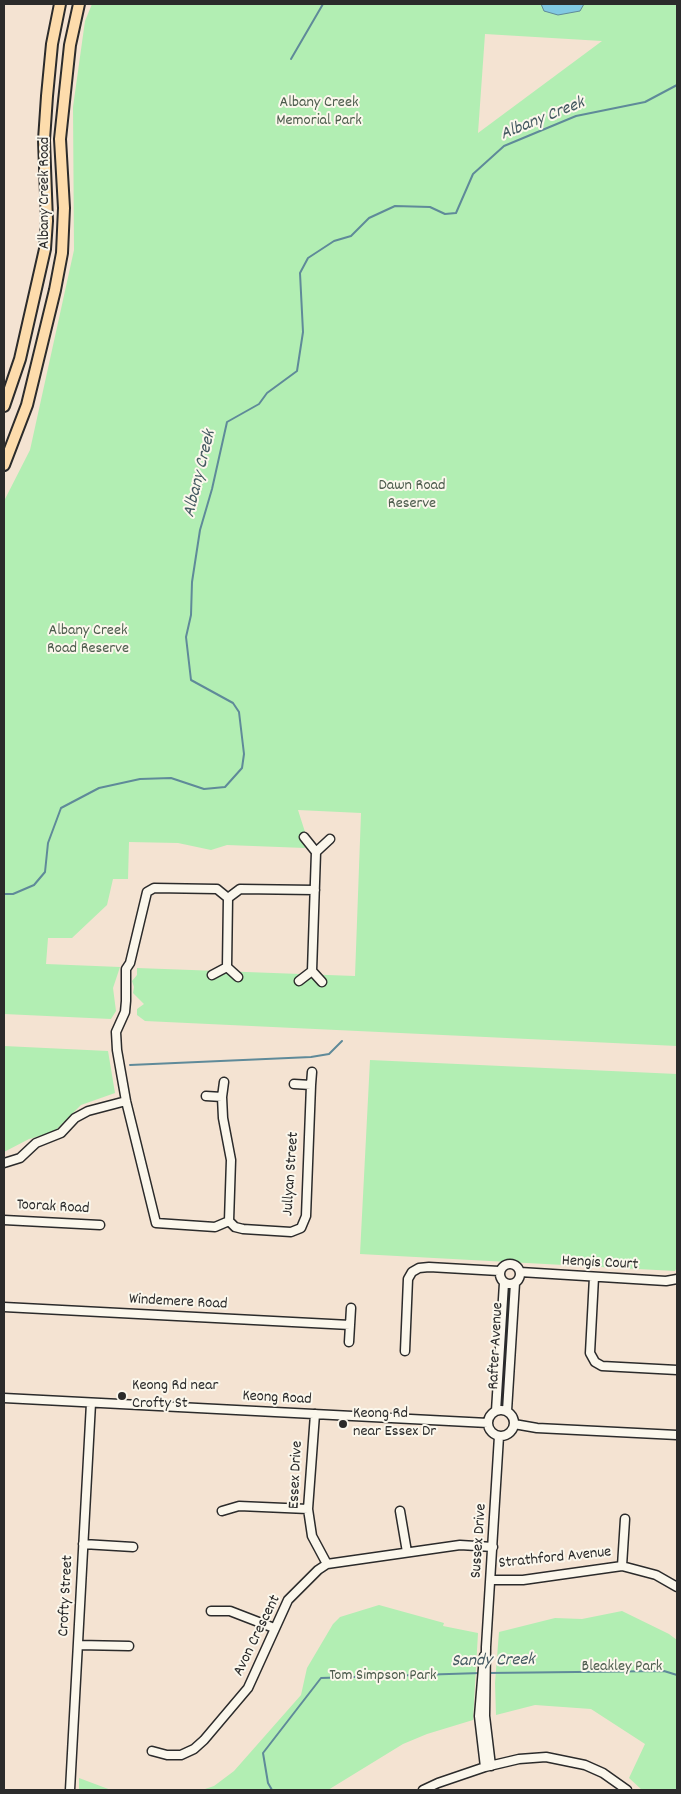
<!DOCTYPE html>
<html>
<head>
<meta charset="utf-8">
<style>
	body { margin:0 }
	#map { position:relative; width:681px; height:1794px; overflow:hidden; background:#f4e3d2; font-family:Dekko,sans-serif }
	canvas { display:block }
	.frame { position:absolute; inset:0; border:5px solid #2b2b2b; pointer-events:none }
</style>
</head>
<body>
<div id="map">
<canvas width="681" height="1794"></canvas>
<div class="frame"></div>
</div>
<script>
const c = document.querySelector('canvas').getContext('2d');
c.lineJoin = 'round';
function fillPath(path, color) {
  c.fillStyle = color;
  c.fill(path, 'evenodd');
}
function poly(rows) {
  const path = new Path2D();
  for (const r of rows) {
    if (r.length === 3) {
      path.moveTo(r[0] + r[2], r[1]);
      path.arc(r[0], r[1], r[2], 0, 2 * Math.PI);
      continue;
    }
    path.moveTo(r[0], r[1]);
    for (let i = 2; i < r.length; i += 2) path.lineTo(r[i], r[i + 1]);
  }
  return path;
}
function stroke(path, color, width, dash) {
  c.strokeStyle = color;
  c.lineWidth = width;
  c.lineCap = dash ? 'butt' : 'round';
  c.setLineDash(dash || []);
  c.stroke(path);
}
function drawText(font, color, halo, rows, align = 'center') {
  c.font = font + ' Dekko,sans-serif';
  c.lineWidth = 4;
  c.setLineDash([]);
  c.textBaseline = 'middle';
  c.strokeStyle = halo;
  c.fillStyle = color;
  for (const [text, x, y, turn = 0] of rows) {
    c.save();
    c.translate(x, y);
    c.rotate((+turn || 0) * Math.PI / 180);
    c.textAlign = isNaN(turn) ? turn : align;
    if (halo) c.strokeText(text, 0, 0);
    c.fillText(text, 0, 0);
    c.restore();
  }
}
fillPath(poly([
	[92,4,677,4,677,1046,145,1021,137,1015,137,1009,144,1004,133,993,134,987,132,981,137,975,137,968,355,976,361,813,298,810,305,832,305,848,227,845,211,850,178,843,129,842,128,879,113,879,107,905,72,938,48,938,46,964,120,967,113,988,116,1011,111,1019,4,1014,4,501,30,450,74,250,73,107,85,21],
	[485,34,602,41,478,133],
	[4,1046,108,1051,115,1093,81,1105,54,1132,29,1139,4,1152],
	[370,1060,677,1074,677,1267,675,1271,360,1254],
	[379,1605,444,1623,443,1626,478,1633,473,1720,427,1734,403,1744,328,1790,202,1790,214,1786,234,1771,301,1695,307,1668,333,1624,340,1617],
	[622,1611,669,1634,677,1640,677,1790,642,1790,629,1778,645,1744,591,1709,535,1705,496,1715,495,1683,499,1632,555,1618,582,1619],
	[79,1778,111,1790,79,1790]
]), '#b2eeb3');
const water = poly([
	[541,4,584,4,580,11,558,15,544,11,541,4]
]);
fillPath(water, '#81c9e2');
stroke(water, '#5f8a99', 1);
stroke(poly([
	[291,59,323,4],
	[4,894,13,894,34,885,45,872,48,843,61,808,99,788,140,779,171,778,204,789,225,787,242,768,244,754,239,712,233,703,191,680,186,637,191,615,192,582,200,530,212,489,227,422,259,404,267,393,297,371,303,332,300,273,308,258,334,241,351,236,369,218,395,206,430,207,445,214,456,213,473,174,504,146,576,116,645,102,677,85],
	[130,1065,311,1057,329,1054,342,1041],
	[488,1673,664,1671,677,1675],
	[272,1790,268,1783,263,1753,321,1678,481,1673]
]), '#5f8a99', 2);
const minor = poly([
	[304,837,316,852,330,839],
	[227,967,228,898],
	[312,971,316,852],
	[212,975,227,967,238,977],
	[299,981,312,971,322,982],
	[294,1084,311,1085,312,1072],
	[311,1085,306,1216,301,1228,291,1232,243,1229,235,1227,229,1221,215,1227,156,1223,126,1101,117,1050,116,1032,125,1012,126,1001,126,969,130,963,147,892,154,888,217,889,228,898,240,889,315,890],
	[206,1096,222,1097,224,1082],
	[222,1097,223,1118,231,1160,229,1221],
	[4,1163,20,1158,36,1143,61,1133,75,1118,88,1111,126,1101],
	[4,1220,100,1225],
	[510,1274,10],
	[520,1272,666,1281,677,1279],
	[594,1277,590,1353,595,1362,602,1366,677,1370],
	[4,1307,350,1325],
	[349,1342,351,1308],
	[405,1351,408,1279,412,1272,419,1268,429,1267,499,1271],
	[4,1398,488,1423],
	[501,1423,13],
	[496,1411,504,1283],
	[507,1411,515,1283],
	[315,1414,308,1509,312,1536,327,1564],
	[514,1424,537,1428,677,1435],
	[222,1511,239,1506,308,1509],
	[400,1511,407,1552],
	[83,1544,133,1547],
	[622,1566,625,1519],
	[491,1580,523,1580,622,1566,656,1575,677,1587],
	[211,1611,230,1611,274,1628],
	[78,1645,129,1646],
	[484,1656,479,1716,485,1767],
	[152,1751,167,1755,181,1755,194,1749,204,1740,248,1688,288,1600,318,1570,327,1564,460,1545,493,1547],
	[491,1766,485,1716,486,1647,499,1436],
	[70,1790,91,1403],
	[423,1790,438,1783,485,1767,519,1759,546,1757,585,1765,603,1773,627,1790]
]);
const major = poly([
	[4,406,20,359,45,249,47,221,44,140,47,96,52,44,60,4],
	[4,465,27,405,55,290,62,253,64,208,60,139,70,45,79,4]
]);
stroke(minor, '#2b2b2b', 11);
stroke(major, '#2b2b2b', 14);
stroke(minor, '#fbf7ec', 8);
stroke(major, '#fddcac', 10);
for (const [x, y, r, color] of [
	[122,1396,5,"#2b2b2b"],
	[343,1424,5,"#2b2b2b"]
]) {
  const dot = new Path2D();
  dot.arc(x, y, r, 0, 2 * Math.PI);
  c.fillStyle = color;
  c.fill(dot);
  stroke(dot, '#fbf7ec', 2);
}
drawText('16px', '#4d5c4d', '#fbf7ec', [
	["Albany Creek",319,104],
	["Memorial Park",319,122],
	["Dawn Road",412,487],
	["Reserve",412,505],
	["Albany Creek",88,632],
	["Road Reserve",88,650],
	["Bleakley Park",622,1668],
	["Tom Simpson Park",383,1677]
]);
drawText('16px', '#2b2b2b', '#fbf7ec', [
	["Albany Creek Road",46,193,-90],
	["Jullyan Street",292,1174,-86],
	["Toorak Road",53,1208,3],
	["Hengis Court",600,1264,3],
	["Windemere Road",178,1303,3],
	["Rafter Avenue",497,1346,-87],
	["Keong Road",277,1399,3],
	["Essex Drive",297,1475,-87],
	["Sussex Drive",480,1541,-86],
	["Strathford Avenue",555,1559,-6],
	["Crofty Street",67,1596,-87],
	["Avon Crescent",258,1636,-64]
]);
drawText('16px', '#2b2b2b', '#fbf7ec', [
	["Keong Rd near",132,1387],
	["Crofty St",132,1405],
	["Keong Rd",353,1415],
	["near Essex Dr",353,1433]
], 'left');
drawText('italic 18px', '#455a62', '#fbf7ec', [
	["Albany Creek",543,120,-22],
	["Albany Creek",201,474,-76],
	["Sandy Creek",493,1662,-1]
]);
</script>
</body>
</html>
